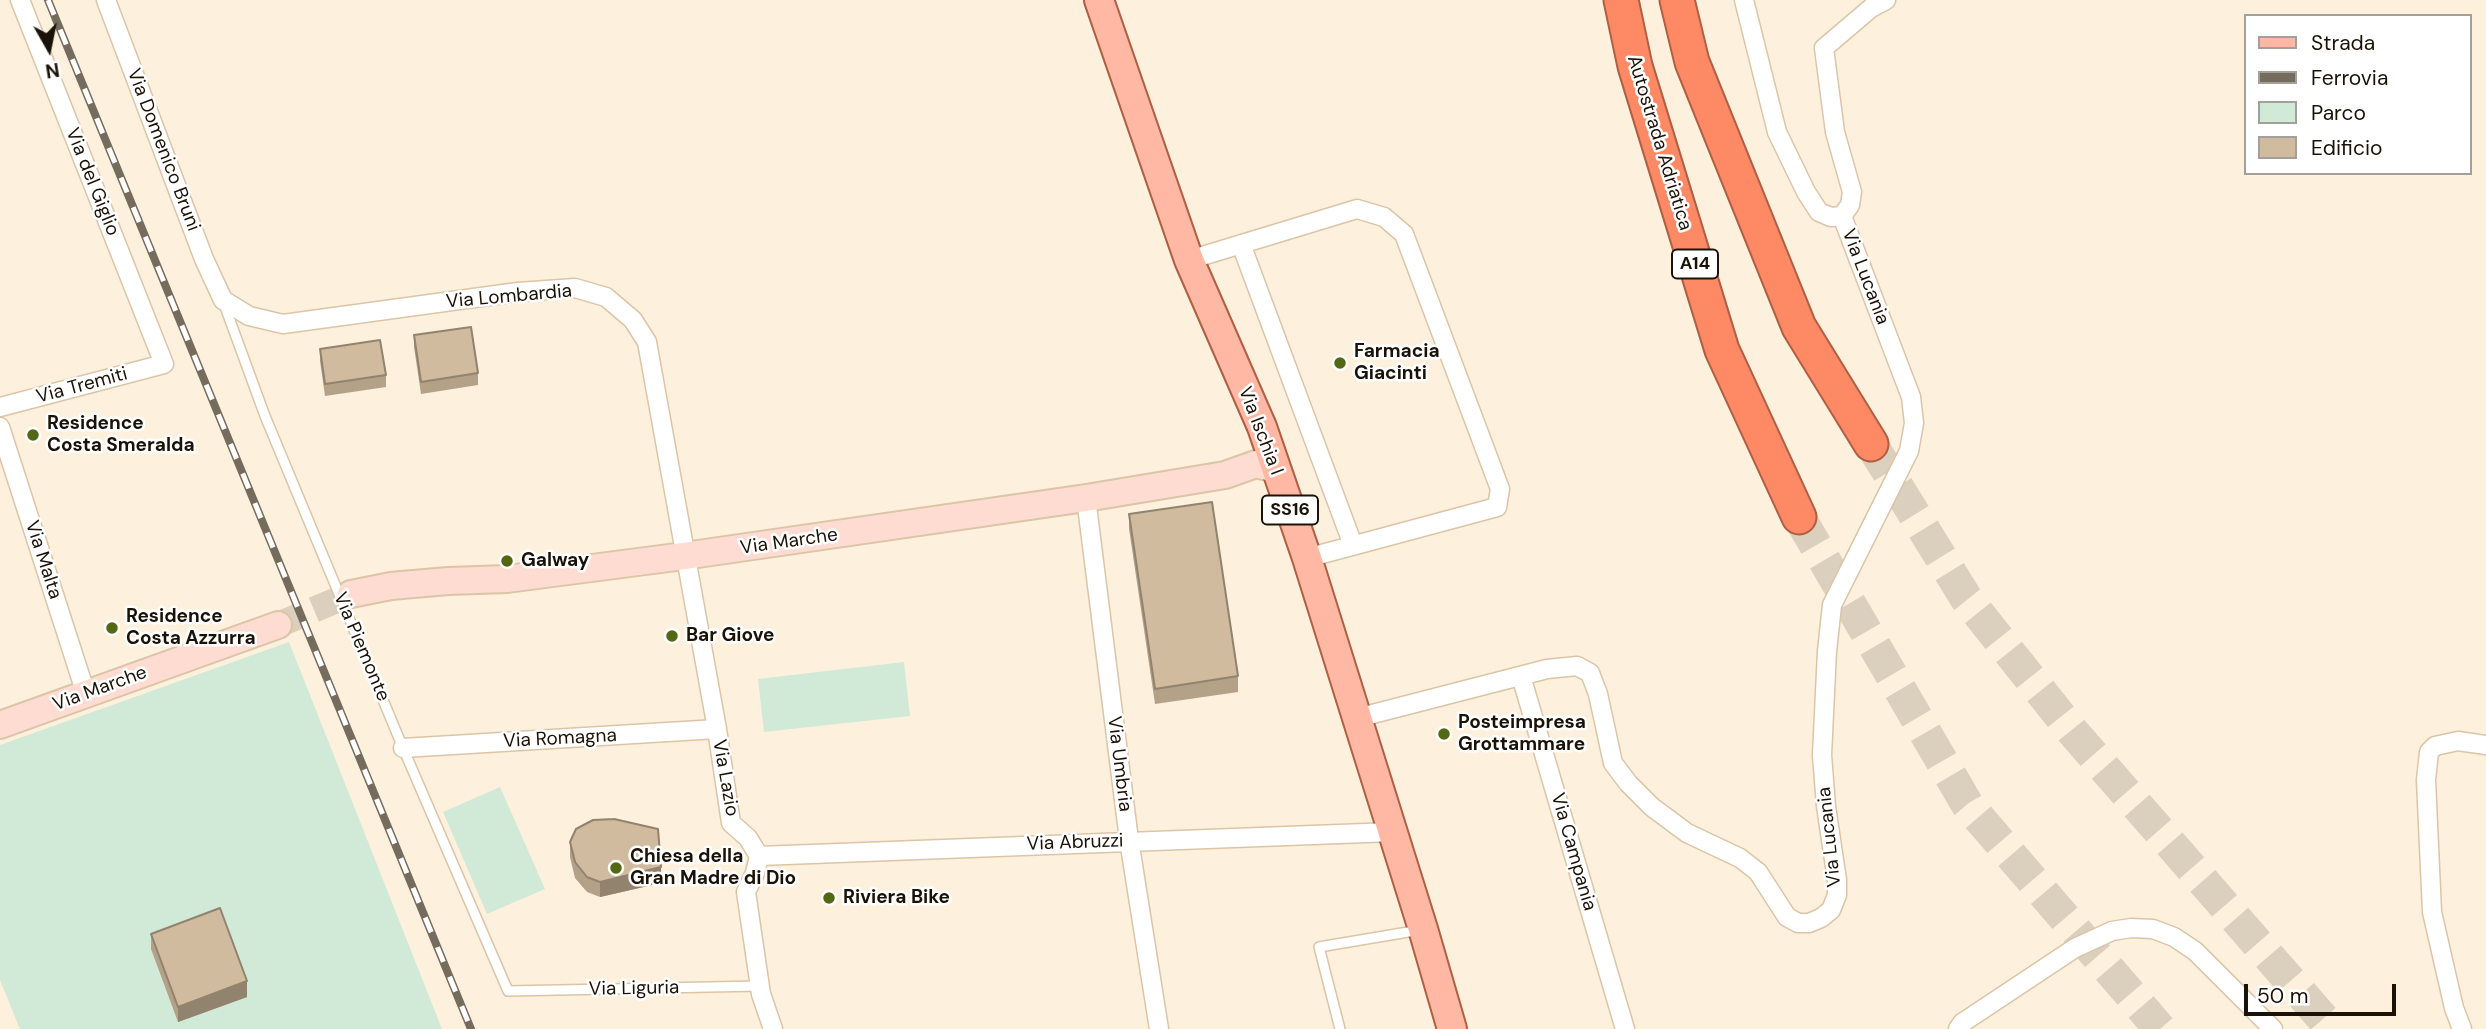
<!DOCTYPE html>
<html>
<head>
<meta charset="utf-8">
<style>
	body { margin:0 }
	#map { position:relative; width:2486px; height:1029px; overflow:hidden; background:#fdf0dd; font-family:"DM Sans",sans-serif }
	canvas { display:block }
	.legend { position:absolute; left:2244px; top:14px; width:228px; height:161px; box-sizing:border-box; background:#fff; border:2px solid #a3a09c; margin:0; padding:9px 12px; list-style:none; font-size:21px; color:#1a1207 }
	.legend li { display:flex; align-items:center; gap:14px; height:35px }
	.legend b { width:35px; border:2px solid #a3a09c }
	.north { position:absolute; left:14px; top:14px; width:70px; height:70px; -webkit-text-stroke:5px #fff; paint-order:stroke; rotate:171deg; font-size:19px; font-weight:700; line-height:28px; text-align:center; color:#1a1207 }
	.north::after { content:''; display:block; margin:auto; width:24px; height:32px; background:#1a1207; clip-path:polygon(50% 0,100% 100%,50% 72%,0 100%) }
	.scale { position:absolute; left:2244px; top:984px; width:152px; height:32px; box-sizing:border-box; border:4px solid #1a1207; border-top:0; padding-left:9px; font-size:21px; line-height:24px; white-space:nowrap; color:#1a1207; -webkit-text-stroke:5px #fff; paint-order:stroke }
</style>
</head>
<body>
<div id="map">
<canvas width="2486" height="1029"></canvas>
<ul class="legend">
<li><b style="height:9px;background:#feb8a3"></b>Strada</li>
<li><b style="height:9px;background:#766c5e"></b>Ferrovia</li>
<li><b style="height:19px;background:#d1ead7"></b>Parco</li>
<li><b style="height:19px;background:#d0bb9e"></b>Edificio</li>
</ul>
<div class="north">N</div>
<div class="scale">50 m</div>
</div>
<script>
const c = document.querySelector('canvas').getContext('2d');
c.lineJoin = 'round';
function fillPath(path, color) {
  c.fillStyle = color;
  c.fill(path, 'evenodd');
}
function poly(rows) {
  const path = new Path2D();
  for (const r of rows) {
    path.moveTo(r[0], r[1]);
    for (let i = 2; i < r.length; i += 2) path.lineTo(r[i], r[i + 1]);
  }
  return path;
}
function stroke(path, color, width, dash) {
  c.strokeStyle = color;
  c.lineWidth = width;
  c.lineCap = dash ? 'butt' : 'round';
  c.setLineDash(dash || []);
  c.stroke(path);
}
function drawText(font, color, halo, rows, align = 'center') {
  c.font = font + ' "DM Sans",sans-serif';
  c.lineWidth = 5;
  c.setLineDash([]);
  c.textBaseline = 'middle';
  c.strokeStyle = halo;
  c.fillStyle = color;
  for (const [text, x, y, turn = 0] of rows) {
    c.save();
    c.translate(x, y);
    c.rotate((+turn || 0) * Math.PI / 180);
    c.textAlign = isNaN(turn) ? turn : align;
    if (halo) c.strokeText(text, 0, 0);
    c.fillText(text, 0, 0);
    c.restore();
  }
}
fillPath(poly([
	[289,642,442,1029,20,1029,0,980,0,745],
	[904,662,910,716,764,732,758,679],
	[500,787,545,889,487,914,443,812]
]), '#d1ead7');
stroke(poly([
	[278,625,351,594]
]), '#dbcfbd', 26, [26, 13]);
stroke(poly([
	[1871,444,1966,598,2073,732,2332,1029],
	[1799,517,1967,804,2160,1029]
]), '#dbcfbd', 33, [33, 17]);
const lane = poly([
	[224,304,265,416,403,748,508,991,760,986],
	[1340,1029,1319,947,1420,930]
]);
const street = poly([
	[106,0,204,259,223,300,249,316,283,324,518,292,575,288,606,297,633,320,647,342,717,729,731,823,748,838,759,856,755,873,746,892,761,994,773,1029],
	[1744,0,1777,132,1806,192,1819,212,1831,217,1842,216,1850,205,1852,192,1835,132,1824,48,1871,8,1886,0],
	[1241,244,1353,545],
	[1189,260,1357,209,1384,217,1404,234,1500,489,1497,507,1307,558],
	[0,407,164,364,20,0],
	[0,427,86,694],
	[1086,498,1129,840,1159,1029],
	[1521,676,1625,1029],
	[1357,718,1547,669,1577,666,1590,673,1598,694,1613,763,1628,783,1652,807,1687,833,1740,858,1758,872,1787,917,1798,923,1809,923,1821,918,1831,910,1837,895,1837,880,1826,806,1822,755,1827,651,1832,605,1909,451,1914,423,1911,397,1842,216],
	[403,748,717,729],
	[759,856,1392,832],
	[1958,1029,1962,1023,2075,948,2112,931,2131,928,2153,929,2174,937,2195,951,2273,1029],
	[2462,1029,2454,1008,2432,912,2426,780,2429,752,2435,746,2458,741,2486,745]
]);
const secondary = poly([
	[351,594,391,586,448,581,507,579,684,556,1086,498,1225,475,1256,464,1275,469],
	[0,725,278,625]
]);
const primary = poly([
	[1099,0,1189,260,1262,427,1307,558,1423,929,1452,1029]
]);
const highway = poly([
	[1621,0,1635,66,1722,350,1799,517],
	[1677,0,1692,62,1799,327,1871,444]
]);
stroke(lane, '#dbc5a7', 12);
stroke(street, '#dbc5a7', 21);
stroke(secondary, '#dbc5a7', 30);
stroke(primary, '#ae5f44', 32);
stroke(highway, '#ae5f44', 37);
stroke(lane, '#fff', 9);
stroke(street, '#fff', 18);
stroke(secondary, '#fedcd1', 26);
stroke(primary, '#feb8a3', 28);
stroke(highway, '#fd8965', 33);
const rail = poly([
	[48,0,471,1029]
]);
stroke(rail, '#766c5e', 8);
stroke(rail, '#fff', 5, [16]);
fillPath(poly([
	[414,335,478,373,478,385,421,394,414,347],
	[320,349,386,375,386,387,325,396,320,361],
	[1129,514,1238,676,1238,692,1155,704,1129,529],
	[570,842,661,883,600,897,587,892,575,878,570,857],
	[151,934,247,997,178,1022,151,949]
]), '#b3a188');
fillPath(poly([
	[661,867,661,883,600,897,600,882],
	[247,981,247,997,178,1022,178,1007]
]), '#92836f');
const building = poly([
	[471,327,478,373,421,382,414,335,471,327],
	[380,340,386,375,325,384,320,349,380,340],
	[1212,502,1238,676,1155,689,1129,514,1212,502],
	[614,819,658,829,661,867,600,882,587,877,575,862,570,842,576,829,593,820,614,819],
	[220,908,247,981,178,1007,151,934,220,908]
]);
fillPath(building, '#d0bb9e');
stroke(building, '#92836f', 2);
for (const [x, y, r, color] of [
	[1340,363,7,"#546814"],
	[33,435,7,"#546814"],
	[507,561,7,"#546814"],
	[112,628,7,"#546814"],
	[672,636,7,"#546814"],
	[1444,734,7,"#546814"],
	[616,868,7,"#546814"],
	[829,898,7,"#546814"]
]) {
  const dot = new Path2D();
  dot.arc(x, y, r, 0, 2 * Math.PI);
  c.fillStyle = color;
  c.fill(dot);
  stroke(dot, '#fff', 2.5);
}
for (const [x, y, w] of [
	[1695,264,46],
	[1290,510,56]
]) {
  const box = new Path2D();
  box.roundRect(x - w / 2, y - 14.5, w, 29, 5);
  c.fillStyle = '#fff';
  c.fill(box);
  stroke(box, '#1a1207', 2);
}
drawText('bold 18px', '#1a1207', null, [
	["A14",1695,264],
	["SS16",1290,510]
]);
drawText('19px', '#1a1207', '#fff', [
	["Autostrada Adriatica",1659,143,73],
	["Via Domenico Bruni",163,150,69],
	["Via del Giglio",92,182,68],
	["Via Lucania",1865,277,69],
	["Via Lombardia",509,297,-5],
	["Via Tremiti",82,386,-15],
	["Via Ischia I",1260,431,69],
	["Via Marche",789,542,-8],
	["Via Malta",43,560,72],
	["Via Piemonte",361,647,67],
	["Via Marche",100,689,-20],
	["Via Romagna",560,739,-3],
	["Via Umbria",1119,764,83],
	["Via Lazio",725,778,80],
	["Via Lucania",1830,837,-96],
	["Via Abruzzi",1075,843,-2],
	["Via Campania",1573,852,74],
	["Via Liguria",634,989,-1]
]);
drawText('bold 19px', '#1a1207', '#fff', [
	["Farmacia",1354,352],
	["Giacinti",1354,374],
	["Residence",47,424],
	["Costa Smeralda",47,446],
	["Galway",521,561],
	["Residence",126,617],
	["Costa Azzurra",126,639],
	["Bar Giove",686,636],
	["Posteimpresa",1458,723],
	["Grottammare",1458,745],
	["Chiesa della",630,857],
	["Gran Madre di Dio",630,879],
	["Riviera Bike",843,898]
], 'left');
</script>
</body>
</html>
